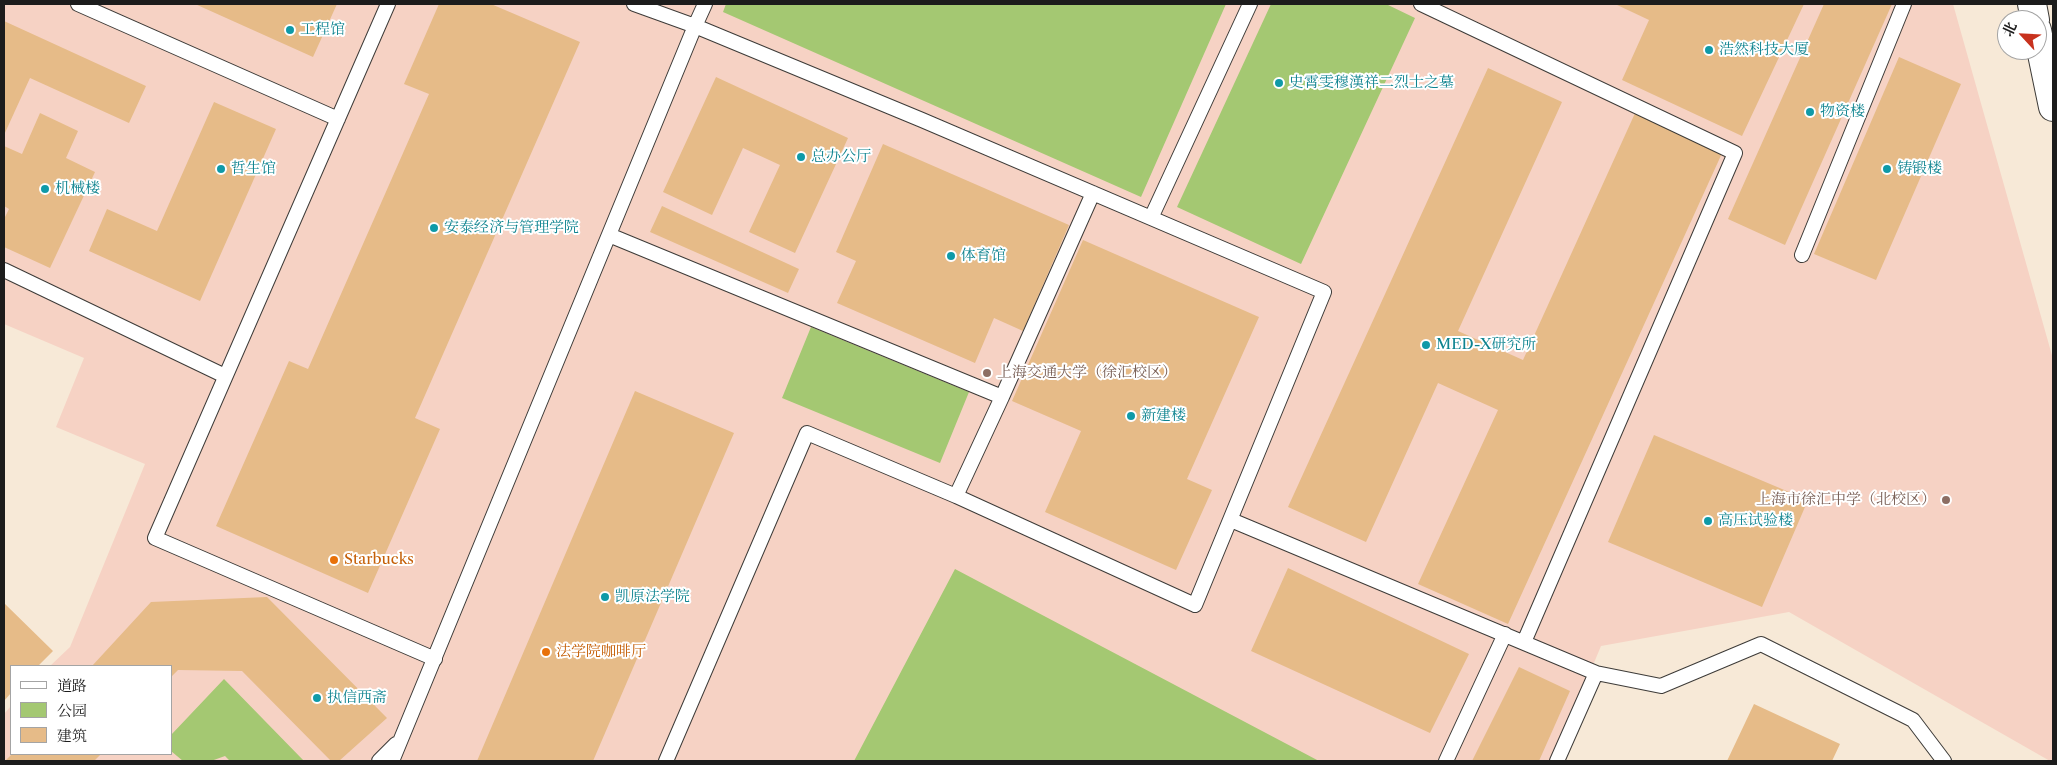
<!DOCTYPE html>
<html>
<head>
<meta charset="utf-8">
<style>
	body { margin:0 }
	#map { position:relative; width:2057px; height:765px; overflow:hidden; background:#f7e9d7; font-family:"Libre Caslon Text","Noto Serif SC",serif }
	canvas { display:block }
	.frame { position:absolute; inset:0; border:5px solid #1c1c1c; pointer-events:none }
	.legend { position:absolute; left:10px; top:665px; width:162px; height:90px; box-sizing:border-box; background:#fff; border:1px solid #a4a4a4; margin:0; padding:6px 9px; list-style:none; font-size:15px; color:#1c1c1c }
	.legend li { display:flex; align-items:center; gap:10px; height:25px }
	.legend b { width:25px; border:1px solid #a4a4a4 }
	.north { position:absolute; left:1997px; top:10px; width:50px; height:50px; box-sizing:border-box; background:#fff; border:1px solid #a4a4a4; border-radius:50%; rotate:295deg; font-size:14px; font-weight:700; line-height:20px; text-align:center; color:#1c1c1c }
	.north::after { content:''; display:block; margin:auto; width:18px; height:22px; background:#c8321e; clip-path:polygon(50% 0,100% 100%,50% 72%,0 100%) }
</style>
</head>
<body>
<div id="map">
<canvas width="2057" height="765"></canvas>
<div class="frame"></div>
<ul class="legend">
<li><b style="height:6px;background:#fff"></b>道路</li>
<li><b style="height:14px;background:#a4c872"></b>公园</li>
<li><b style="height:14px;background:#e6bb88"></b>建筑</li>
</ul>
<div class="north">北</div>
</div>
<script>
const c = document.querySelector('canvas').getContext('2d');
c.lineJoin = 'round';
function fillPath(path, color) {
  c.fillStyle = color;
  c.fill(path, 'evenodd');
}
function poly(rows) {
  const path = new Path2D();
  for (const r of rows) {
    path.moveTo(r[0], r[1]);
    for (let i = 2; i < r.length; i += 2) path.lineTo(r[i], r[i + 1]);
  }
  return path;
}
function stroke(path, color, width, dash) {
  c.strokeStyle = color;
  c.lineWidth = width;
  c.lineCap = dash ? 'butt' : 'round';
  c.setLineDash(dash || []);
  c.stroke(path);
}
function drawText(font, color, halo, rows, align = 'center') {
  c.font = font + ' "Libre Caslon Text","Noto Serif SC",serif';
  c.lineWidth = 4;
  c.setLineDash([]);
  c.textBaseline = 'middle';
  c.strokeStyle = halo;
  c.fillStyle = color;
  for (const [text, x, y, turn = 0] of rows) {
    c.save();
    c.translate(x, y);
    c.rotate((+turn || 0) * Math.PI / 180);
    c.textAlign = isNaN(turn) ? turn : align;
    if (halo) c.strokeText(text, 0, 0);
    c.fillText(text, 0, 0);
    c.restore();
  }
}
fillPath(poly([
	[4,4,1953,4,2053,359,2053,761,2050,761,1789,612,1601,646,1553,761,4,761,4,714,11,706,11,754,171,754,171,666,50,666,70,647,145,464,56,427,84,358,4,324]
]), '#f6d2c4');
fillPath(poly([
	[726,4,1226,4,1141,197,723,12],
	[1271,4,1386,4,1415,18,1301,264,1177,207],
	[811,327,969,392,940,463,782,398],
	[955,569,1319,761,854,761],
	[224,679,304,761,230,761,225,756,211,761,183,761,171,751,171,735]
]), '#a4c872');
fillPath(poly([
	[195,4,337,4,313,57],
	[439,4,491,4,580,42,415,418,440,429,368,593,216,526,289,361,308,369,429,94,404,84],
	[1615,4,1804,4,1742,136,1622,80,1649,20],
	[1824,4,1892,4,1785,245,1728,219],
	[4,21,146,86,129,123,30,78,4,135],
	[1899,57,1961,84,1876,280,1814,254],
	[1488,68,1562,102,1458,331,1523,360,1636,111,1723,151,1508,624,1418,584,1498,410,1438,383,1366,542,1288,507],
	[716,77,848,138,795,253,749,232,780,165,743,148,712,215,663,192],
	[214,102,276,129,200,301,89,251,107,209,157,231],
	[40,113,78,131,66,158,95,172,50,268,4,247,4,219,9,209,4,206,4,146,22,154],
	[883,144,1069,225,1023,331,994,318,975,363,837,303,856,261,836,252],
	[662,206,799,269,788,293,650,232],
	[1083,240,1259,317,1187,479,1212,490,1176,570,1045,512,1081,431,1012,401],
	[635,391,734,433,593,761,477,761],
	[1654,435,1808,500,1762,607,1608,542],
	[1288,568,1469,654,1430,733,1251,651],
	[267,597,387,718,339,761,331,761,242,671,178,670,171,677,171,666,92,666,151,602],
	[4,603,53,651,38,666,11,666,11,693,4,701],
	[1519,667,1570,691,1539,761,1472,761],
	[1754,704,1840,744,1832,761,1727,761],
	[12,754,101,754,94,761,5,761]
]), '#e6bb88');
const service = poly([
	[78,4,338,119],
	[388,4,155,538,435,659],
	[705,4,695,26,922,120,1324,292,1195,605,956,496],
	[1421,4,1735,153,1524,642],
	[1151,218,1250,4],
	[609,235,1002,397,956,496,807,433,666,761],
	[1802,255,1904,4],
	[4,270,225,376],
	[1002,397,1093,193],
	[1231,520,1596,673,1557,761],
	[1596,673,1661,686,1761,644,1913,720,1944,761],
	[379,761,396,744],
	[392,761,695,26,634,4],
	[1446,761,1505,634]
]);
const tertiary = poly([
	[2032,4,2035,20],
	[2037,30,2053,107]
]);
stroke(service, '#3d3b38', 16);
stroke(tertiary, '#3d3b38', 30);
stroke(service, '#fff', 14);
stroke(tertiary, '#fff', 28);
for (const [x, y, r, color] of [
	[290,30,5,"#0f9aa8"],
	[1709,50,5,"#0f9aa8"],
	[1279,83,5,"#0f9aa8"],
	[1810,112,5,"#0f9aa8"],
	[801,157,5,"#0f9aa8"],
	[221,169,5,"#0f9aa8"],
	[1887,169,5,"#0f9aa8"],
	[45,189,5,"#0f9aa8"],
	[434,228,5,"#0f9aa8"],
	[951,256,5,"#0f9aa8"],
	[1426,345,5,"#0f9aa8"],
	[987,373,5,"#8d6e63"],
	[1131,416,5,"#0f9aa8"],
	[1946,500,5,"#8d6e63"],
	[1708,521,5,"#0f9aa8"],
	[334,560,5,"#e8710a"],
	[605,597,5,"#0f9aa8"],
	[546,652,5,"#e8710a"],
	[317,698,5,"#0f9aa8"]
]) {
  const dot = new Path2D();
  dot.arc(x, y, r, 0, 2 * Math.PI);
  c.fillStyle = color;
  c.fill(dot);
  stroke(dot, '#fff', 2);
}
drawText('15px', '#0d838f', '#fff', [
	["工程馆",300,30],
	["浩然科技大厦",1719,50],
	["史霄雯穆漢祥二烈士之墓",1289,83],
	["物资楼",1820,112],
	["总办公厅",811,157],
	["哲生馆",231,169],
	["铸锻楼",1897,169],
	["机械楼",55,189],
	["安泰经济与管理学院",444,228],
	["体育馆",961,256],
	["MED-X研究所",1436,345],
	["新建楼",1141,416],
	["高压试验楼",1718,521],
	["凯原法学院",615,597],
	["执信西斋",327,698]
], 'left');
drawText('15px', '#785e54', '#fff', [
	["上海交通大学（徐汇校区）",997,373],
	["上海市徐汇中学（北校区）",1936,500,"right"]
], 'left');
drawText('15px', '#c56008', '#fff', [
	["Starbucks",344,560],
	["法学院咖啡厅",556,652]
], 'left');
</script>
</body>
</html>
